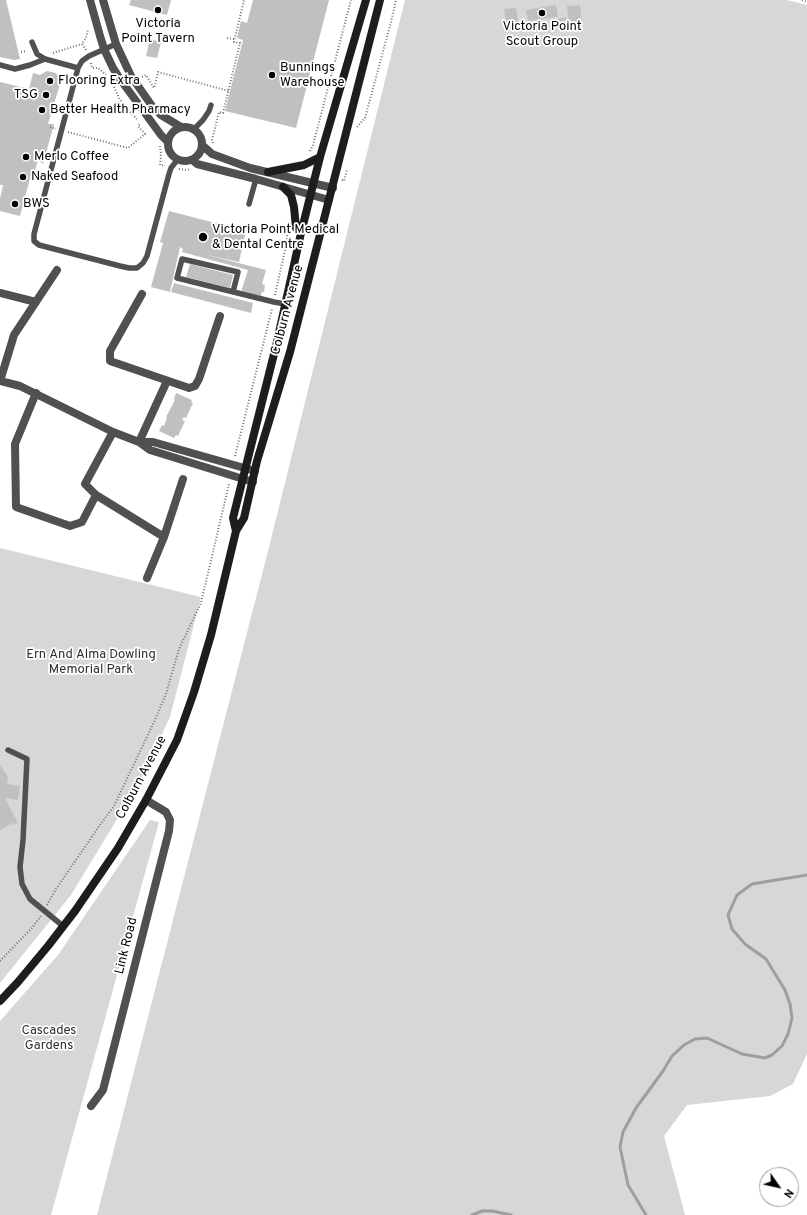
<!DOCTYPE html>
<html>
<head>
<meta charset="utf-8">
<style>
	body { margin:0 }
	#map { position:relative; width:807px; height:1215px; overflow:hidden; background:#fff; font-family:Overpass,sans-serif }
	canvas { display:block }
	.north { position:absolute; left:759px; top:1167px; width:40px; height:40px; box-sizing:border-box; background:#fff; border:1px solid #999; border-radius:50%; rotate:124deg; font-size:11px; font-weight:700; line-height:16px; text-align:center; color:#000 }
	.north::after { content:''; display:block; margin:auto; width:14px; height:18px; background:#000; clip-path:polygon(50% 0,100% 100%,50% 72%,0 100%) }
</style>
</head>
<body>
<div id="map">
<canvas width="807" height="1215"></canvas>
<div class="north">N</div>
</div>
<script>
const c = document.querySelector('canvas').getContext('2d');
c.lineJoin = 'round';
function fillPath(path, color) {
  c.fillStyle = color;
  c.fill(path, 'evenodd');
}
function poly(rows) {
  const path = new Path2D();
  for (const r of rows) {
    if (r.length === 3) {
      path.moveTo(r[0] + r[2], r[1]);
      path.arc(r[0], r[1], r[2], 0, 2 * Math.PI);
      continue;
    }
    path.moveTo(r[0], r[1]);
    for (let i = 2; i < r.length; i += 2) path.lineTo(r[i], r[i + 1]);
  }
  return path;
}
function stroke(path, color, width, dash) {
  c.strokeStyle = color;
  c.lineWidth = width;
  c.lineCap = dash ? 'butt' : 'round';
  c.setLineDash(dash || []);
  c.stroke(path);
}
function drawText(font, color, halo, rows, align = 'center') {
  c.font = font + ' Overpass,sans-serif';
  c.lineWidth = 3.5;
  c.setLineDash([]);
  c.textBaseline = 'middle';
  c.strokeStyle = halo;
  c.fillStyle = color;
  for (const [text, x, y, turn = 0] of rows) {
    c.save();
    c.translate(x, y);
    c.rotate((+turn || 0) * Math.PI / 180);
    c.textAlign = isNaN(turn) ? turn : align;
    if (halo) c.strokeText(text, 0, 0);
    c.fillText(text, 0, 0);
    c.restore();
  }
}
fillPath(poly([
	[405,0,787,0,807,5,807,1054,793,1084,770,1096,687,1105,664,1136,685,1215,97,1215,267,555],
	[0,548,201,597,170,717,139,783,71,895,0,983],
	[150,820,159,822,51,1215,0,1215,0,1021,58,955]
]), '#d7d7d7');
stroke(poly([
	[472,1215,482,1211,492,1211,511,1215],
	[646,1215,628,1185,620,1147,623,1132,636,1108,663,1071,672,1056,684,1045,695,1039,707,1038,742,1054,765,1058,772,1055,782,1046,788,1034,792,1018,790,1004,785,990,766,959,745,944,732,929,728,915,737,895,752,884,807,875]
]), '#9e9e9e', 3);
fillPath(poly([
	[0,0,6,0,20,59,14,60,0,57],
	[131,0,171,0,167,15,129,5],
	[253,0,329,0,296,128,225,111,243,40,237,38,241,21,247,23],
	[556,5,558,17,528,21,526,10],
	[580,5,582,24,569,25,567,6],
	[516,8,519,26,507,28,504,9],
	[566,17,567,26,558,28,557,19],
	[150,39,161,42,157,58,146,56],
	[47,71,56,73,61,81,48,124,54,124,43,164,38,160,35,171,32,171,20,216,0,211,0,199,3,185,0,185,0,82,29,89,33,73,40,75],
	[169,211,246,231,239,262,207,255,266,270,262,284,265,285,264,292,262,292,261,296,241,292,248,270,182,252,183,249,180,247,170,292,151,287,163,243,160,242],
	[190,264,233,275,230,288,186,277],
	[174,283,253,303,251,313,171,292],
	[176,393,192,400,191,402,193,403,186,418,184,417,182,420,185,421,178,436,176,435,174,438,159,431,162,425,164,426,167,417,166,417,175,400,174,399],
	[0,765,8,777,7,784,20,786,18,800,5,798,18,823,13,825,13,823,0,830]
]), '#c0c0c0');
stroke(poly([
	[802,0,807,2],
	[227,38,234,39],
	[86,50,82,44,86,38,88,29],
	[21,52,27,51],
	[53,53,82,44],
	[91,63,92,68,98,68,106,75],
	[142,77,146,75,154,88,158,72,229,91],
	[114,87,119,98,130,112,137,119],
	[50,127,56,129],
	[357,127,365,118,391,22,396,0],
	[68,132,128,148,145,134,138,126,141,123],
	[213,143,212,140,219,112,223,113,240,43,234,42,244,0],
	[160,146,161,154,160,165,165,166],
	[310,151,313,145,351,0],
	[179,169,186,170,191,169],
	[342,180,344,181,347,170],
	[27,203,35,205],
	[275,295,287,241,287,231],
	[235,456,272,309],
	[47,905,56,889,100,825,114,806,155,720,166,694,179,649,201,603,229,484],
	[0,961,31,929,41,916]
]), '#727272', 2, [1, 2]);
stroke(poly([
	[32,42,37,54,45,59,78,68],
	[116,44,89,56,82,61,78,68,34,234,34,241,39,245,120,266,129,268,137,268,143,263,147,256,169,174,171,168,178,159],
	[0,65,15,69,30,65,45,59],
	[194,129,203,120,209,111,211,105],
	[249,204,256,179],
	[233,292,238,272,182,259,177,278,274,302,285,304],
	[8,750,27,759,23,840,20,867,22,884,30,899,63,926]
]), '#505050', 5.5);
stroke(poly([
	[90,0,100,36,104,49,113,68,120,79,161,135,168,142],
	[103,0,116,44,131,76,152,106,161,115,181,127],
	[185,144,17],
	[202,145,212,154,250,168,333,188],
	[192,160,197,164,256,179,329,200],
	[57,270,14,335,0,381,20,386,113,432,139,442,150,450,253,482],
	[0,293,36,302],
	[142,294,110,351,110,361,189,388,195,386,199,379,220,316],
	[36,393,15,444,16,507,70,526,82,522,96,495],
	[113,432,85,484,96,495,164,537],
	[139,442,153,442,255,471],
	[139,442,167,381],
	[147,578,164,537,183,479],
	[91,1106,103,1090,169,831,170,820,166,812,146,800]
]), '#505050', 8);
stroke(poly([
	[268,172,304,165,320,157],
	[283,187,291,195,294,207,296,228,301,233],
	[236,531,233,518,276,346,301,233,320,157,366,0],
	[0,1001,18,982,48,946,75,911,118,848,146,800,177,740,194,692,211,635,236,531,244,518,257,461,290,352,380,0]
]), '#1d1d1d', 8);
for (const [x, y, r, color] of [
	[158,10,4,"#000"],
	[542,13,4,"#000"],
	[272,75,4,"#000"],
	[50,81,4,"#000"],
	[46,95,4,"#000"],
	[42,110,4,"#000"],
	[26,157,4,"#000"],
	[23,177,4,"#000"],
	[15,204,4,"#000"],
	[203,237,5,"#000"]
]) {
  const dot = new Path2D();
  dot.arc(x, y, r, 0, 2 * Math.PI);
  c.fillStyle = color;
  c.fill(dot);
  stroke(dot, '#fff', 1.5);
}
drawText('13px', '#000', '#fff', [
	["Victoria",158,24,"center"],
	["Point Tavern",158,39,"center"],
	["Victoria Point",542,27,"center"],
	["Scout Group",542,42,"center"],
	["Bunnings",280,68],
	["Warehouse",280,83],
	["Flooring Extra",58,81],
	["TSG",38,95,"right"],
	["Better Health Pharmacy",50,110],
	["Merlo Coffee",34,157],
	["Naked Seafood",31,177],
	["BWS",23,204],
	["Victoria Point Medical",212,230],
	["& Dental Centre",212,245]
], 'left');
drawText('13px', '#000', '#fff', [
	["Colburn Avenue",288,310,-75],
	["Colburn Avenue",142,778,-62],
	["Link Road",127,946,-76]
]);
drawText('13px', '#2e2e2e', '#fff', [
	["Ern And Alma Dowling",91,655],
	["Memorial Park",91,670],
	["Cascades",49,1031],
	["Gardens",49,1046]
]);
</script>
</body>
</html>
